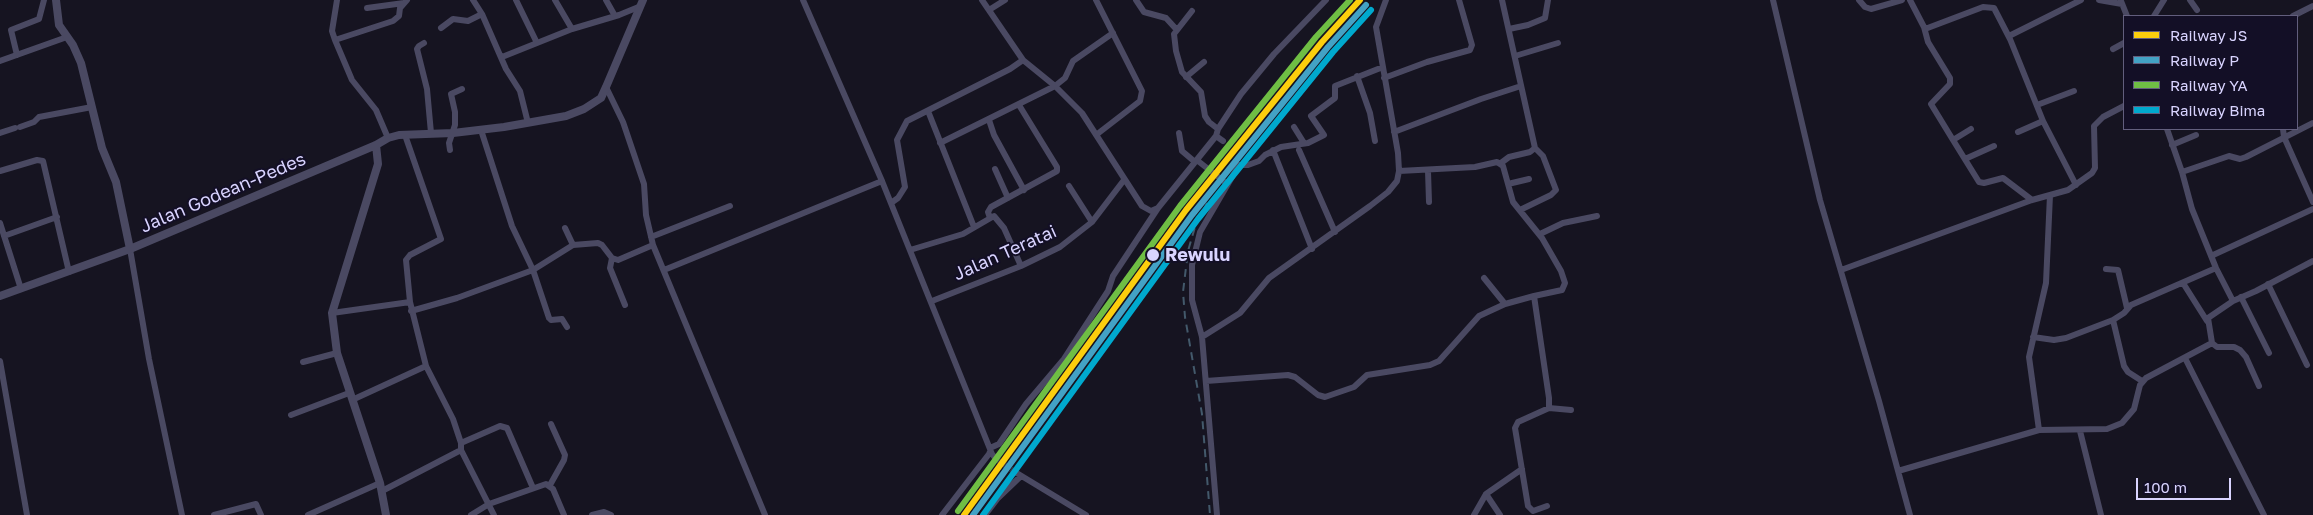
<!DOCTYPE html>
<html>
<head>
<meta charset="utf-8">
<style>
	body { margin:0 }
	#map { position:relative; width:2313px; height:515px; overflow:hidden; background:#161421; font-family:"Golos Text",sans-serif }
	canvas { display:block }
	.legend { position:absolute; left:2123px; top:15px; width:175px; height:115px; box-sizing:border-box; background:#130f26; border:1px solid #625e7d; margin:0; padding:6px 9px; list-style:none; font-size:15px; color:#d9d4ff }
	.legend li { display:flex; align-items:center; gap:10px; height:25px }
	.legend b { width:25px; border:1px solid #625e7d }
	.scale { position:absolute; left:2136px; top:478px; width:95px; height:22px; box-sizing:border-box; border:2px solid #d9d4ff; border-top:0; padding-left:6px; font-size:15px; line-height:18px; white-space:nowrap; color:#d9d4ff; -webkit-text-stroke:4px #130f26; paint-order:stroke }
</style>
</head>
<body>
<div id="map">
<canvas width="2313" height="515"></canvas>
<ul class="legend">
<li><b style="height:6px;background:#fcce0d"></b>Railway JS</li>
<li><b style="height:6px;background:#43a2c5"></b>Railway P</li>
<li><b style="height:6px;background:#6fbe44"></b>Railway YA</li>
<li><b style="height:6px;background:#00a9ce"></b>Railway Bima</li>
</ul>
<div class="scale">100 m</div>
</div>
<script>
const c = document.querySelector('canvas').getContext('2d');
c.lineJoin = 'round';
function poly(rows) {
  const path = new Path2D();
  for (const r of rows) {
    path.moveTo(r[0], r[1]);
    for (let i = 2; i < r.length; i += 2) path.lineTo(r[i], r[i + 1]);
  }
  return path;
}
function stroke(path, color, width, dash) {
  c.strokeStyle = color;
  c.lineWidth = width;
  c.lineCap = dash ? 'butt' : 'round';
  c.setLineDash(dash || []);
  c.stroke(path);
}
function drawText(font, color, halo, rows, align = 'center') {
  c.font = font + ' "Golos Text",sans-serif';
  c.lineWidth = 4;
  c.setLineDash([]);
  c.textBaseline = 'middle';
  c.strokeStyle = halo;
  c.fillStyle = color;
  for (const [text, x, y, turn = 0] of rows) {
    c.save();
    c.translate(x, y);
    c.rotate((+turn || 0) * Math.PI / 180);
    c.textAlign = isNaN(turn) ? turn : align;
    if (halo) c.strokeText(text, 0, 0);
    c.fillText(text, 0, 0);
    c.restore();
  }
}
stroke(poly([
	[996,459,1015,472]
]), '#333142', 6, [6, 3]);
stroke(poly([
	[337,0,332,31,335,40,352,80,376,110,388,138],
	[473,0,482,14,506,69,520,91,528,123],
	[516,0,537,43],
	[555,0,572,29],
	[606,0,615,16],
	[803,0,882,181,992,454,996,459],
	[982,0,1023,60,1055,86,1082,113,1142,206,1151,211,1158,208],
	[1096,0,1142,91,1140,101,1096,135],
	[1136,0,1144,12,1166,18,1177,30],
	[1773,0,1820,200,1879,401,1910,515],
	[1859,0,1865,7,1871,9,1902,0],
	[1910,0,1925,29,1983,7,1994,8,2010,39,2043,121,2076,185],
	[2099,0,2122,4],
	[2190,0,2197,10],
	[2121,1,2127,16],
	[367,8,404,3],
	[989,10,1005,0],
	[1192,11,1174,34,1176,51,1182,72,1201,92,1205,116,1209,122,1218,129],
	[2154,16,2164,0],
	[2293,16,2313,6],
	[1924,27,1928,42,1950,78,1950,84,1931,104,1953,140],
	[441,28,453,19,468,21,482,14],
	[1509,29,1528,25,1545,18,1548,0],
	[2009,36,2081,0],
	[335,40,393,21,399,16,400,8,407,0],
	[424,43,419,46,417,49,427,89,431,133],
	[2113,49,2124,43],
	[17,55,11,30,39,19,44,0],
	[1515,56,1558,43],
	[502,57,572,29,619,15,641,6],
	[0,61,67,37],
	[1357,76,1370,113,1375,141],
	[1186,77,1204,62],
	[1384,78,1427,62,1470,50,1472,45,1459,0],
	[606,87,623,122,644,184,646,215,653,245,765,515],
	[2037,105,2074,91],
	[928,111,974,227],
	[989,120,994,135,1024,190],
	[20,127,34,122,39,117,92,107],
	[1294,127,1304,143],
	[1971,129,1953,140,1979,182,1984,183,2003,178,2032,200],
	[2167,129,2182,172,2192,209,2216,268,2233,301,2256,291,2313,261],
	[2283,129,2284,137,2313,202],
	[481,130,512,226,533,270,549,318,551,320,562,319,567,327],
	[1394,132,1481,99,1521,86],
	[2018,132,2043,121],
	[0,133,15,128],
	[1179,133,1182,151,1195,162],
	[405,135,441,239,410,255,406,260,410,302],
	[1216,136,1223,141],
	[940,143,1055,86,1065,78,1073,61,1113,33],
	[2172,145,2196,135],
	[450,150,449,143,455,125,455,112,451,94,462,89],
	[1273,150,1312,249],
	[1299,150,1335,232],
	[1965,159,1994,146],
	[1198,161,1226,183,1226,187],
	[1501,163,1509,157,1530,152,1535,148,1502,0],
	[995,169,1008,198],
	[0,171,37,160,43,161,69,272],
	[1399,171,1475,167,1497,162,1503,166,1513,202,1542,238,1561,271,1565,283,1562,290,1534,296,1549,398,1549,408],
	[1428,171,1429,202],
	[2182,172,2229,156,2240,159,2246,157,2313,123],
	[1508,184,1529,179],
	[1069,186,1092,222],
	[891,203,898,198,905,187,897,140,907,121,1010,69,1023,60],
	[1520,210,1551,195,1556,190,1543,156,1535,148],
	[990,218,988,212,991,207,1057,171,1057,167,1019,105],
	[0,223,21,289],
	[565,228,573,245],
	[1540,234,1563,223,1597,216],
	[4,236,57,217],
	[651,237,730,206],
	[130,249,149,359,182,515],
	[910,250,963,234,994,216,1004,228,1021,266],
	[2211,256,2313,209],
	[612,258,610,268,625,305],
	[2106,269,2118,270,2127,308],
	[664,270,882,181],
	[1841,270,2032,200,2068,190,2092,173,2095,168,2094,126,2103,117,2124,106],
	[1484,278,1505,304,1534,296],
	[2183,283,2207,321],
	[2268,284,2307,365],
	[2241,297,2269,353],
	[932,301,1021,266,1060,247,1092,222,1124,180],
	[411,311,457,298,533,270,573,245,598,243,602,245,612,258,618,260,653,245],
	[332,313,410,302,426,366,453,419,461,443,461,450,494,515],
	[2113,320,2124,366,2128,372,2142,381],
	[1202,337,1240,313,1269,278,1370,206,1388,192,1397,181,1399,171,1398,153,1376,27,1386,0],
	[2033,337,2054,340,2066,338,2113,320,2124,313,2131,305,2216,268],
	[2212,343,2217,347,2234,347,2240,350,2246,357,2259,386],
	[2185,358,2264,515],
	[0,361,27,515],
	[303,362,337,353],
	[1206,381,1288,375,1295,377,1318,395,1325,397,1354,387,1367,375,1430,365,1439,361,1479,316,1505,304],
	[352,400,426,366],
	[291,415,349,393],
	[2039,430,2029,357,2046,283,2050,195],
	[2080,431,2101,515],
	[461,443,500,426,507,428,533,488],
	[990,448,999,444,1026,404,1064,359,1108,291,1113,276,1158,208,1216,136,1218,129,1241,94,1274,54,1326,0],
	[1898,471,2039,430,2107,429,2122,423,2134,409,2140,385,2146,378,2212,343,2208,318,2233,301],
	[1015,472,1086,515],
	[550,485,564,460,565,455,551,424],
	[382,491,461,450],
	[1486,494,1500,515],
	[1547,506,1533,511,1528,506,1515,428,1518,422,1549,408,1571,410],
	[214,515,256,504,261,515],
	[308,515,380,483],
	[471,515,489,504,546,484,553,489,564,515],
	[592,515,604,512,611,515],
	[942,515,989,454,991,449],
	[985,515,998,498,1021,476],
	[1217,515,1202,337,1192,300,1192,265,1200,232,1239,165,1248,165,1259,161,1265,155,1281,147,1308,143,1324,135,1311,116,1335,98,1335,86,1383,67],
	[1474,515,1486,494,1522,469]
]), '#4a4962', 6);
stroke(poly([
	[56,0,59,25,73,45,81,63,102,148,116,182,130,249],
	[376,145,378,164,332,313,337,353,380,483,386,515],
	[0,296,130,249,376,145,388,138,399,135,453,133,504,127,566,116,584,109,601,98,606,87,643,0]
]), '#4a4962', 8);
stroke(poly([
	[1207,203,1195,227,1188,251,1183,292,1185,317,1202,414,1210,515]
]), '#43596b', 2, [8, 6]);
stroke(poly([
	[964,515,1186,210,1322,42,1360,0]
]), '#fcce0d', 6);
stroke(poly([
	[973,515,1192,215,1328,47,1366,5]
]), '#43a2c5', 6);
stroke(poly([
	[958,511,1180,206,1316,37,1350,0]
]), '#6fbe44', 6);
stroke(poly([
	[983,515,1198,219,1333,52,1371,10]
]), '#00a9ce', 6);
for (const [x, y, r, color] of [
	[1153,255,7,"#d9d4ff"]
]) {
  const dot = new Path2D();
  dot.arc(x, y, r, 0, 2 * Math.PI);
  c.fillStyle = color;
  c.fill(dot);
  stroke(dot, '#130f26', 2);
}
drawText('18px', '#d9d4ff', '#130f26', [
	["Jalan Godean-Pedes",223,193,-23],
	["Jalan Teratai",1005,253,-24]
]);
drawText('bold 18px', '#d9d4ff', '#130f26', [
	["Rewulu",1165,255]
], 'left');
</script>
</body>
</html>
